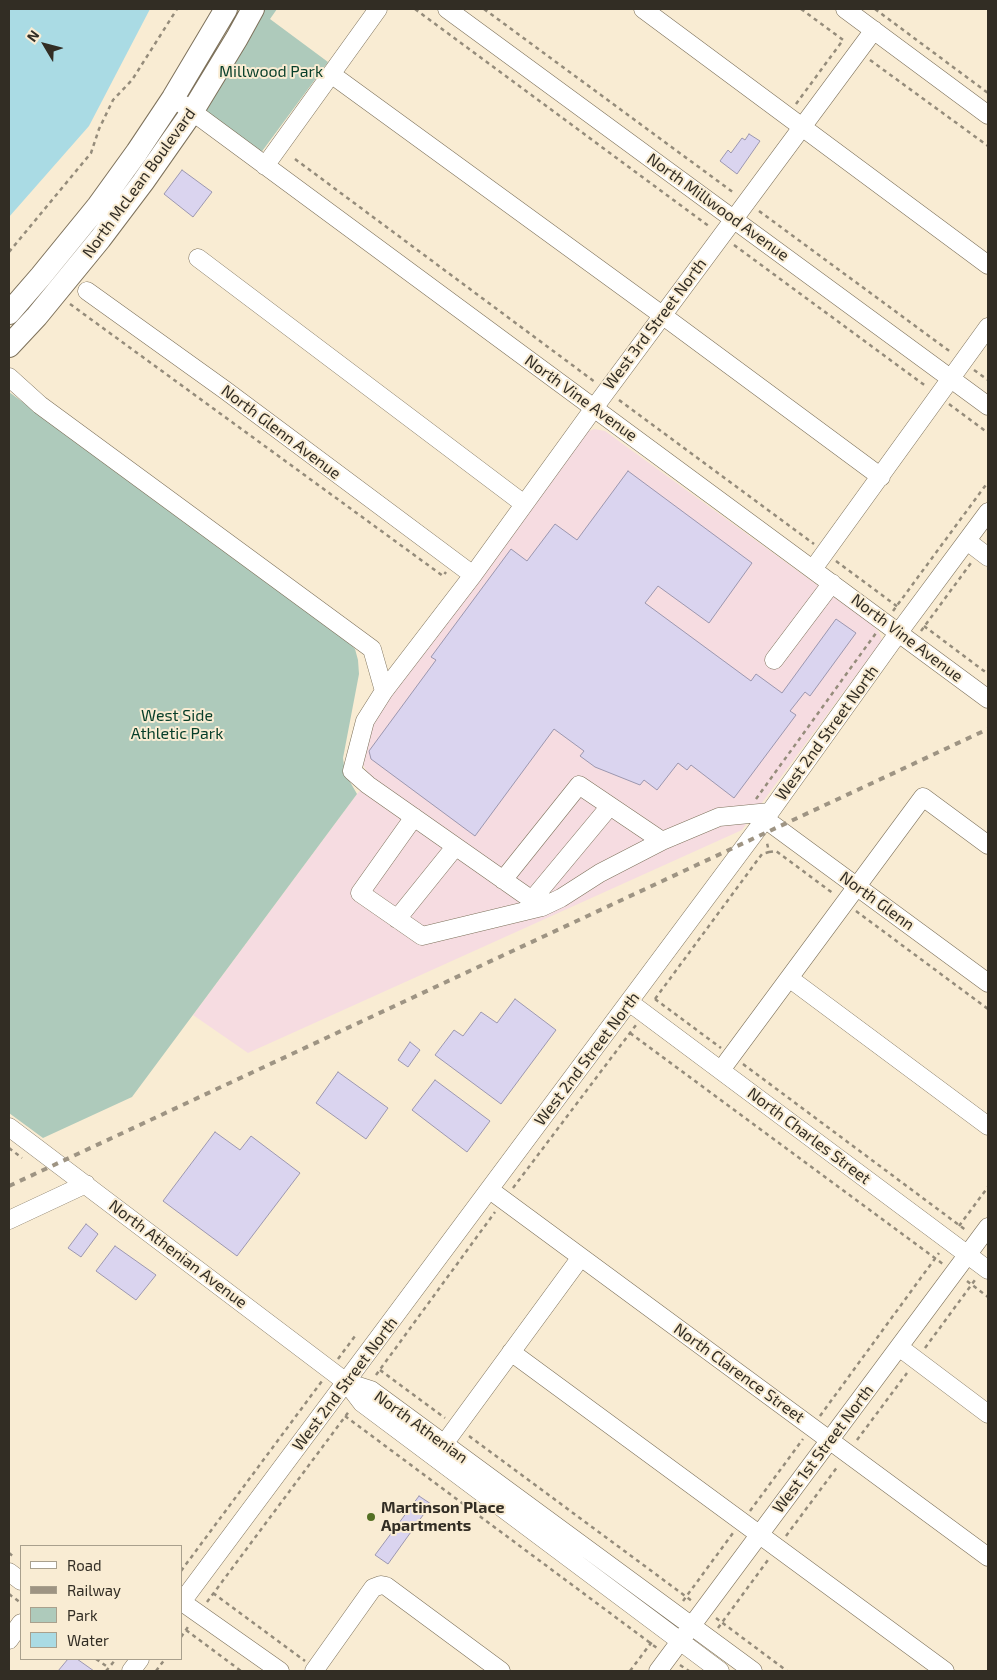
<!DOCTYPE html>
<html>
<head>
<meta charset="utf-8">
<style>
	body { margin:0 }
	#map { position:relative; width:997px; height:1680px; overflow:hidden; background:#f9ecd3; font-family:"Exo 2",sans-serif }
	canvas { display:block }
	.frame { position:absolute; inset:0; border:10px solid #322d24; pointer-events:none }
	.legend { position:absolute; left:20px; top:1545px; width:162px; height:115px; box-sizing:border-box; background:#f9ecd3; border:1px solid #a9a08d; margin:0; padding:6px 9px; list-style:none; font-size:15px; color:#322d24 }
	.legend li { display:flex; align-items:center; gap:10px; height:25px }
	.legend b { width:25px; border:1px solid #a9a08d }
	.north { position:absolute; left:20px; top:20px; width:50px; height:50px; -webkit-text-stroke:4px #f9ecd3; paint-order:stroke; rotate:307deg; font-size:14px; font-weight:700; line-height:20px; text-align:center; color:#322d24 }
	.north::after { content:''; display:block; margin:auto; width:18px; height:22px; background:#322d24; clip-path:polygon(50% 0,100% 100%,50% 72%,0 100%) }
</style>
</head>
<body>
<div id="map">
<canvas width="997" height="1680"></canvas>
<div class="frame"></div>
<ul class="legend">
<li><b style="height:6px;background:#fff"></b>Road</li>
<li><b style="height:6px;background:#9e9483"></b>Railway</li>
<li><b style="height:14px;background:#aecabb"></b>Park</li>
<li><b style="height:14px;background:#aadbe4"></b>Water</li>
</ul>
<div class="north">N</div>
</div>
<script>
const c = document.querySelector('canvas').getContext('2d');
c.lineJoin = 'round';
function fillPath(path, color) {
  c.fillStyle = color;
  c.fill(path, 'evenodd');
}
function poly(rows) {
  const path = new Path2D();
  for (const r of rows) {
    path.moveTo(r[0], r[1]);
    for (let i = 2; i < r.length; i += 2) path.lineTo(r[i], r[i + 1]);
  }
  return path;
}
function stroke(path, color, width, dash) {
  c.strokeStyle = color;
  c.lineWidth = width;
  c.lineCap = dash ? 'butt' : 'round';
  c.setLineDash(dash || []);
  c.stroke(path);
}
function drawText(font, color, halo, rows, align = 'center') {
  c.font = font + ' "Exo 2",sans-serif';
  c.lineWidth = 4;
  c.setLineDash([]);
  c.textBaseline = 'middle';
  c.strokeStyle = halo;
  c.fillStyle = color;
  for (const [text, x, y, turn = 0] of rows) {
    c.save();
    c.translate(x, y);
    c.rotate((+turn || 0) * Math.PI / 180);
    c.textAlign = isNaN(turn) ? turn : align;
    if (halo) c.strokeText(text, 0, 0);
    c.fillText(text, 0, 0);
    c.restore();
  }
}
fillPath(poly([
	[594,429,605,431,871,624,879,632,882,640,742,830,248,1053,193,1015,357,794,371,778,358,757,370,718,585,433]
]), '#f6dce1');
fillPath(poly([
	[261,9,277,9,270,19,328,62,260,154,207,113,207,103],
	[9,392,344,637,355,649,358,660,359,674,343,758,345,773,357,794,132,1097,43,1138,9,1113]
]), '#aecabb');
fillPath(poly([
	[9,9,150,9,89,126,9,217]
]), '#aadbe4');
const building = poly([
	[749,134,760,141,737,174,720,161,728,150,731,153,742,138,745,140,749,134],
	[182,170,212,192,193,217,164,194,182,170],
	[628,471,752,563,709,623,658,586,645,603,751,681,756,674,782,693,836,619,856,633,810,696,805,692,790,711,796,715,734,798,691,765,687,770,678,763,657,790,644,780,640,785,595,767,580,756,584,751,554,729,475,836,371,759,369,751,436,660,431,657,511,549,527,561,555,524,577,540,628,471],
	[515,999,556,1030,501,1104,435,1055,454,1030,463,1036,481,1012,497,1023,515,999],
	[410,1042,420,1050,408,1067,398,1060,410,1042],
	[338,1072,388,1108,366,1139,316,1103,338,1072],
	[435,1080,490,1121,467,1152,412,1110,435,1080],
	[215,1132,240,1150,251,1136,300,1173,237,1256,163,1201,215,1132],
	[86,1224,98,1234,81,1257,68,1248,86,1224],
	[115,1246,156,1275,136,1300,96,1271,115,1246],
	[419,1496,431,1504,388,1564,375,1555,419,1496],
	[68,1659,77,1659,94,1671,58,1671,68,1659]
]);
fillPath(building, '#dad4ef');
stroke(building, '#9c97af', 1);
const minor = poly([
	[447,9,988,406],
	[643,9,988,265],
	[845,9,988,115],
	[331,74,662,315,881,477],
	[182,104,988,699],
	[265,166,378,9],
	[198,258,524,504],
	[87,291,225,390,473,575],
	[9,377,40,405,372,649,384,691],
	[967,541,988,557],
	[813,569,988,327],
	[774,660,832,583],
	[770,812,719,817,662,841,600,873,561,898,542,907,368,785,352,771,365,721,384,691,473,575,594,408,874,30],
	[414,817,360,893,422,936,542,907],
	[765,819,988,983],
	[503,880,579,785,662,841],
	[531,901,610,806],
	[397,919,455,847],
	[789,978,988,1126],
	[629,1002,988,1270],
	[721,1070,923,797,988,845],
	[9,1127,346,1382,362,1403,720,1671],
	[490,1190,988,1557],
	[9,1220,86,1184],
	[899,1347,988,1414],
	[511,1352,945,1671],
	[346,1382,371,1390,753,1671],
	[444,1444,581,1257],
	[9,1572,21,1581],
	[182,1602,280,1671],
	[181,1603,765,819,899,632,988,512],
	[9,1640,21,1623],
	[131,1671,140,1659],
	[314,1671,373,1588,381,1585,386,1586,501,1671],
	[658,1671,988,1227]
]);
const major = poly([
	[9,313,41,276,98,206,137,152,173,98,226,9],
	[9,346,37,316,100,239,143,182,192,112,237,38,253,9]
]);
stroke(minor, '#7d715b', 19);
stroke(major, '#7d715b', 24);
stroke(poly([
	[415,9,710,227],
	[484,9,734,193],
	[801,9,846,42],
	[875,9,988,93],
	[870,60,988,146],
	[796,104,843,40],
	[295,159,595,382],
	[759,211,952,353],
	[734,245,927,387],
	[9,252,91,153,99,129,113,100,132,80,177,9],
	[70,304,443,576,446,572],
	[974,370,988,380],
	[619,400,814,544],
	[949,404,988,433],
	[836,561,898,607],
	[893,611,988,482],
	[924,626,988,674],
	[921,631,971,563],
	[756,799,876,633],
	[769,852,776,851,834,894],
	[856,911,988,1009],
	[655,999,721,1048],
	[655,999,762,854,769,852,767,843],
	[630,1033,943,1264],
	[743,1064,967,1231],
	[9,1148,22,1158],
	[513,1188,636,1025],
	[959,1226,988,1187],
	[967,1281,988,1297],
	[925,1348,975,1280],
	[338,1359,355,1336],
	[380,1370,445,1418],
	[376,1375,495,1212],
	[345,1416,657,1648],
	[820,1416,939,1253],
	[469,1436,692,1601],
	[857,1440,907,1373],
	[750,1511,803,1439],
	[786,1536,838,1466],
	[9,1553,14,1557],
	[181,1571,322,1381],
	[213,1593,305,1661],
	[9,1594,21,1603],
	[683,1601,733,1533],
	[207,1602,350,1410],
	[716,1618,787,1671],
	[718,1628,768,1560],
	[186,1630,241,1671],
	[181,1637,190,1624],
	[96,1659,109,1668],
	[680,1665,689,1671],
	[106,1671,116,1659],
	[156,1671,165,1659],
	[630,1671,654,1639]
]), '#958c7b', 2.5, [4, 4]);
stroke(minor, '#fff', 18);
stroke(major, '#fff', 22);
stroke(poly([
	[9,1186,988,729]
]), '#9e9483', 4, [6, 6]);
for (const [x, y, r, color] of [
	[371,1517,5,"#547024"]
]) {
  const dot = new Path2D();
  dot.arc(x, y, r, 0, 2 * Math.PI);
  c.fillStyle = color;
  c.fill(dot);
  stroke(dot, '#f9ecd3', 2);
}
drawText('16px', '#073e29', '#f9ecd3', [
	["Millwood Park",271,72],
	["West Side",177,716],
	["Athletic Park",177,734]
]);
drawText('16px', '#322d24', '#f9ecd3', [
	["North McLean Boulevard",139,183,-54],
	["North Millwood Avenue",718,207,36],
	["West 3rd Street North",655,324,-53],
	["North Vine Avenue",581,398,36],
	["North Glenn Avenue",281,432,37],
	["North Vine Avenue",907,638,37],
	["West 2nd Street North",827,733,-54],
	["North Glenn",877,901,36],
	["West 2nd Street North",587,1059,-53],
	["North Charles Street",809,1136,37],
	["North Athenian Avenue",178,1254,37],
	["North Clarence Street",739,1373,36],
	["West 2nd Street North",345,1384,-53],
	["North Athenian",421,1427,36],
	["West 1st Street North",823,1449,-53]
]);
drawText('bold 16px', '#322d24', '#f9ecd3', [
	["Martinson Place",381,1508],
	["Apartments",381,1526]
], 'left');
</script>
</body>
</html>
